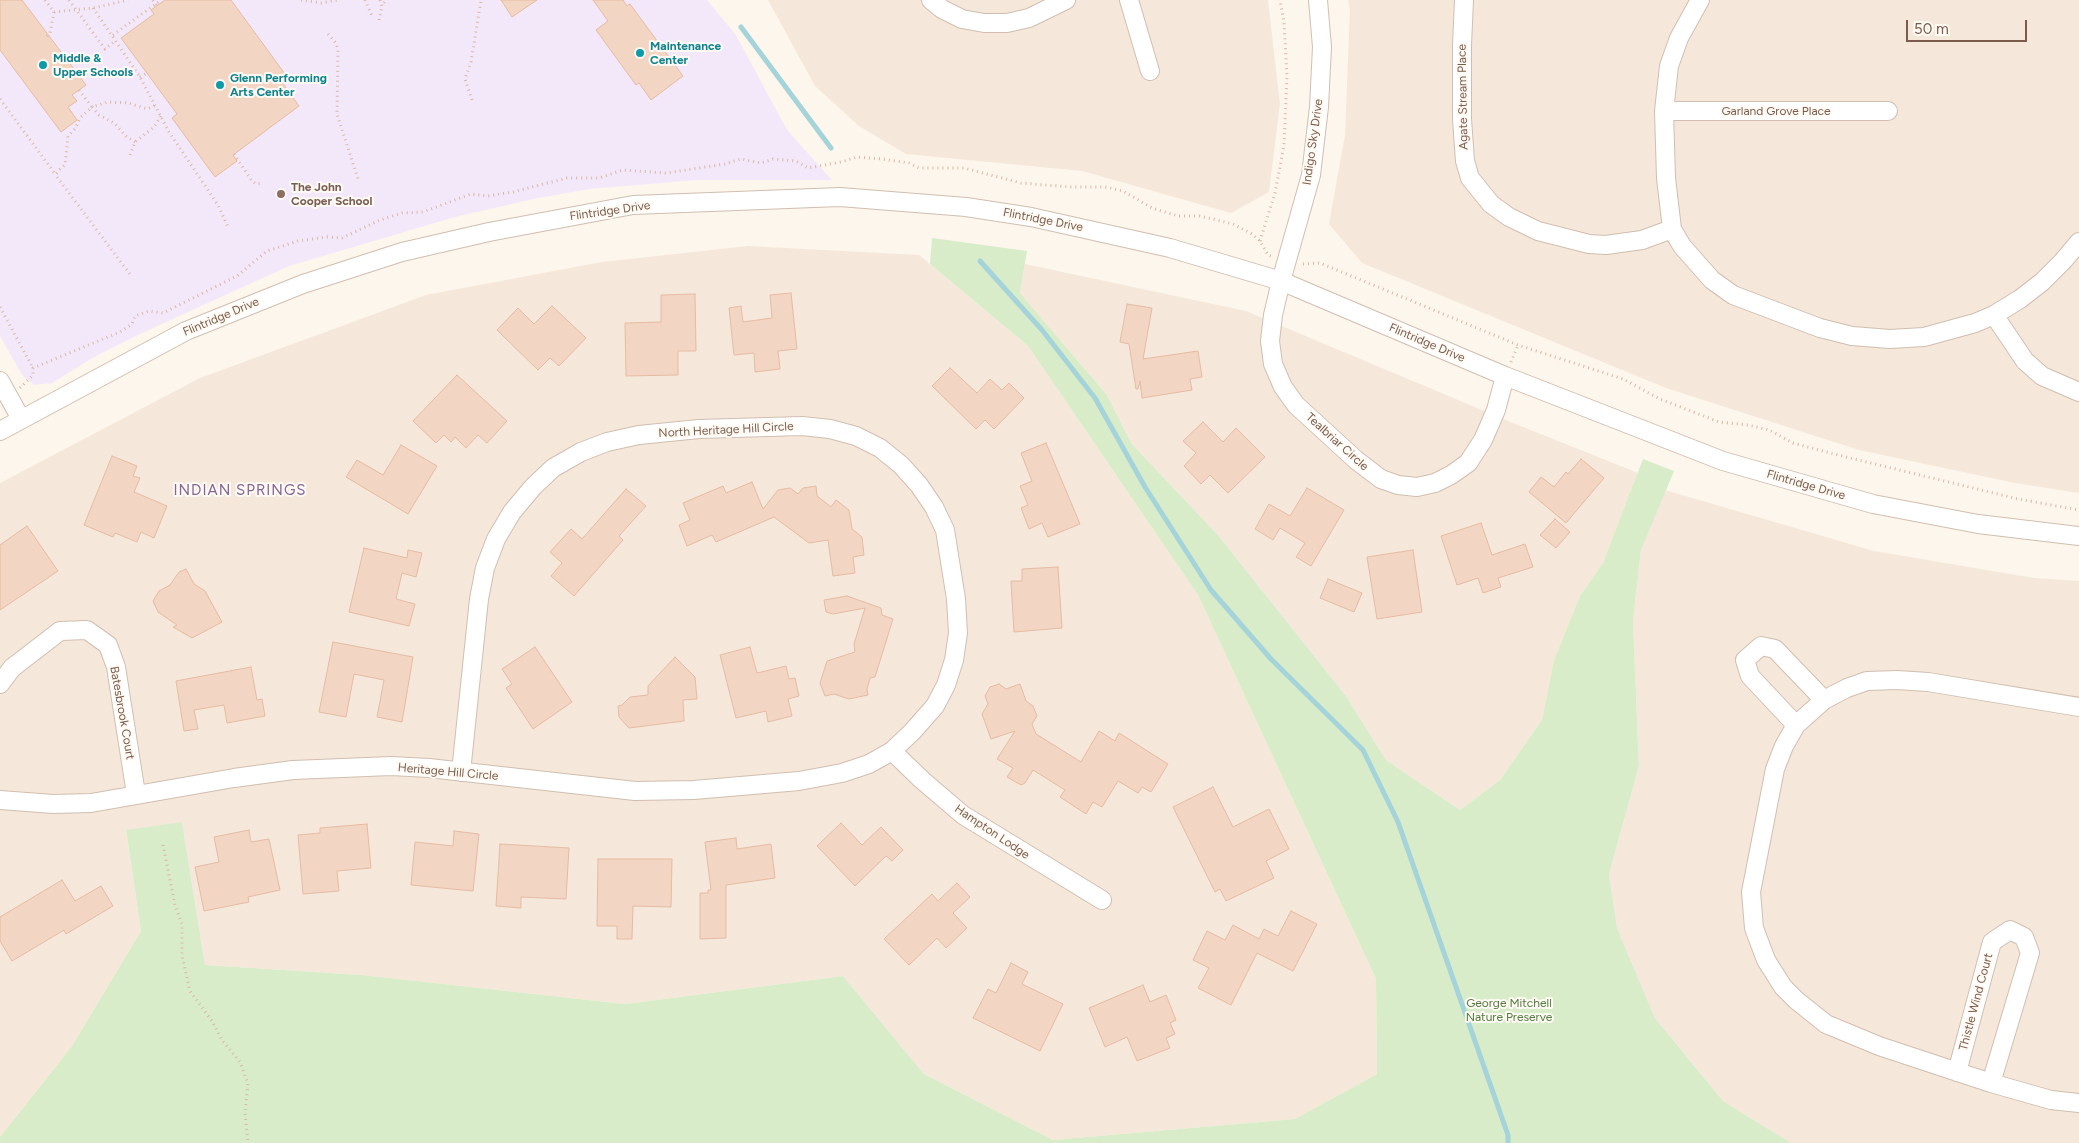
<!DOCTYPE html>
<html>
<head>
<meta charset="utf-8">
<style>
	body { margin:0 }
	#map { position:relative; width:2079px; height:1143px; overflow:hidden; background:#fdf6ec; font-family:Figtree,sans-serif }
	canvas { display:block }
	.scale { position:absolute; left:1906px; top:20px; width:121px; height:22px; box-sizing:border-box; border:2px solid #7a5c4d; border-top:0; padding-left:6px; font-size:15px; line-height:18px; white-space:nowrap; color:#7a5c4d; -webkit-text-stroke:4px #fffaf3; paint-order:stroke }
</style>
</head>
<body>
<div id="map">
<canvas width="2079" height="1143"></canvas>
<div class="scale">50 m</div>
</div>
<script>
const c = document.querySelector('canvas').getContext('2d');
c.lineJoin = 'round';
function fillPath(path, color) {
  c.fillStyle = color;
  c.fill(path, 'evenodd');
}
function poly(rows) {
  const path = new Path2D();
  for (const r of rows) {
    path.moveTo(r[0], r[1]);
    for (let i = 2; i < r.length; i += 2) path.lineTo(r[i], r[i + 1]);
  }
  return path;
}
function stroke(path, color, width, dash) {
  c.strokeStyle = color;
  c.lineWidth = width;
  c.lineCap = dash ? 'butt' : 'round';
  c.setLineDash(dash || []);
  c.stroke(path);
}
function drawText(font, color, halo, rows, align = 'center') {
  c.font = font + ' Figtree,sans-serif';
  c.lineWidth = 4;
  c.setLineDash([]);
  c.textBaseline = 'middle';
  c.strokeStyle = halo;
  c.fillStyle = color;
  for (const [text, x, y, turn = 0] of rows) {
    c.save();
    c.translate(x, y);
    c.rotate((+turn || 0) * Math.PI / 180);
    c.textAlign = isNaN(turn) ? turn : align;
    if (halo) c.strokeText(text, 0, 0);
    c.fillText(text, 0, 0);
    c.restore();
  }
}
fillPath(poly([
	[768,0,1268,0,1280,104,1269,192,1231,213,1082,171,906,154,859,126,815,86],
	[1348,0,2079,0,2079,493,2015,483,1859,450,1666,388,1362,263,1329,224,1345,135,1350,8],
	[748,246,919,255,1028,346,1198,595,1376,979,1377,1074,1295,1119,1053,1140,924,1074,843,976,625,1004,362,975,205,965,182,822,126,831,141,931,72,1046,0,1137,0,483,200,378,426,295,602,262],
	[1025,264,1246,311,1513,423,1638,473,1603,563,1580,596,1554,660,1542,720,1500,780,1460,810,1386,760,1346,696,1217,534,1131,443,1107,395,1020,293],
	[1665,490,1874,551,2034,578,2079,581,2079,1143,1791,1143,1723,1101,1655,1018,1617,928,1609,874,1639,766,1633,621,1641,550]
]), '#f5e8da');
fillPath(poly([
	[0,0,707,0,736,35,787,130,832,180,697,180,589,189,533,199,455,217,289,266,142,333,94,357,52,383,34,385,22,375,0,336]
]), '#f3e8fa');
fillPath(poly([
	[932,238,1027,251,1020,293,1107,395,1131,443,1217,534,1346,696,1386,760,1460,810,1500,780,1542,720,1554,660,1580,596,1603,563,1643,459,1674,471,1641,550,1633,621,1639,766,1609,874,1617,928,1655,1018,1723,1101,1791,1143,0,1143,0,1137,72,1046,141,931,126,830,182,822,205,965,362,975,625,1004,843,976,924,1074,1053,1140,1295,1119,1377,1074,1376,979,1198,595,1028,346,930,264]
]), '#d8ecc9');
stroke(poly([
	[741,27,831,148],
	[980,261,1042,330,1095,398,1145,487,1211,590,1271,659,1363,750,1398,822,1508,1135,1508,1143]
]), '#a5d3da', 5);
const building = poly([
	[0,0,22,0,86,85,72,95,77,101,68,107,77,120,61,132,0,50,0,0],
	[165,0,231,0,285,74,279,78,299,106,233,155,237,161,215,177,172,118,177,114,121,38,154,14,151,10,165,0],
	[501,0,537,0,512,17,501,0],
	[593,0,623,0,627,6,630,4,683,76,651,100,639,83,636,85,596,30,608,21,593,0],
	[791,293,797,349,778,351,780,369,755,372,754,353,734,355,729,308,741,306,743,322,772,318,770,295,791,293],
	[695,294,696,351,678,351,678,375,626,376,625,323,661,322,661,295,695,294],
	[1127,304,1152,308,1143,359,1198,351,1202,377,1190,379,1192,390,1142,398,1140,381,1138,389,1136,389,1129,344,1120,342,1127,304],
	[552,306,586,338,559,366,550,358,538,370,497,330,518,308,534,324,552,306],
	[950,368,977,393,990,379,1002,390,1009,383,1024,398,994,429,985,420,976,429,932,386,950,368],
	[457,375,507,421,487,443,478,435,466,448,455,437,451,442,444,435,436,443,413,421,457,375],
	[1203,422,1223,442,1236,428,1265,457,1228,493,1210,475,1201,484,1184,466,1196,453,1183,441,1203,422],
	[1046,443,1080,524,1048,537,1042,523,1029,529,1021,508,1028,505,1020,486,1032,481,1021,453,1046,443],
	[401,445,437,466,408,514,346,477,357,460,383,475,401,445],
	[112,456,137,466,133,476,140,478,134,492,167,506,154,538,141,532,137,542,115,533,113,537,84,525,112,456],
	[1581,459,1604,478,1566,523,1529,492,1541,477,1554,487,1566,472,1568,474,1581,459],
	[752,482,763,509,778,490,790,488,798,494,803,488,816,486,817,496,831,507,836,500,849,510,852,529,862,537,864,555,853,557,855,573,833,576,828,540,809,543,774,517,716,542,712,535,687,546,679,525,690,520,683,503,723,486,726,493,752,482],
	[1307,488,1344,510,1311,566,1296,557,1305,543,1280,528,1273,540,1255,529,1269,504,1290,516,1307,488],
	[626,489,646,506,619,536,623,540,574,596,551,576,562,563,550,552,571,529,582,539,626,489],
	[1555,519,1570,532,1556,548,1540,535,1555,519],
	[1481,523,1492,555,1525,544,1533,567,1498,578,1501,587,1483,593,1478,578,1457,585,1441,536,1481,523],
	[27,526,58,571,0,610,0,545,27,526],
	[364,548,407,558,408,550,422,553,416,577,402,573,396,599,415,604,409,626,349,612,364,548],
	[1413,550,1422,612,1377,619,1367,557,1413,550],
	[1058,567,1062,628,1014,632,1011,581,1022,581,1022,569,1058,567],
	[186,569,194,584,205,591,222,622,192,638,173,627,177,625,158,612,153,601,159,591,170,585,179,572,186,569],
	[1328,579,1362,593,1354,612,1320,598,1328,579],
	[847,596,881,608,882,615,893,619,875,677,870,678,867,689,868,695,849,699,834,694,825,696,820,683,827,661,855,652,854,644,865,608,833,614,826,612,824,600,847,596],
	[333,642,413,657,402,722,377,717,384,680,354,674,346,717,319,712,333,642],
	[535,647,572,702,533,729,506,688,512,684,502,669,535,647],
	[750,647,757,673,786,666,789,679,795,678,799,696,788,699,792,716,768,722,766,711,736,718,720,655,750,647],
	[675,657,695,677,697,699,683,700,684,721,629,728,619,717,618,706,622,705,630,697,648,695,648,686,675,657],
	[251,667,257,700,262,699,265,716,227,723,224,705,194,710,198,729,184,731,176,681,251,667],
	[999,684,1006,689,1020,684,1026,701,1033,706,1037,716,1032,724,1036,734,1081,762,1099,731,1115,741,1119,733,1168,764,1151,792,1142,787,1138,793,1118,781,1102,807,1093,802,1086,814,1060,797,1065,790,1033,770,1025,783,1021,785,1007,777,1013,768,997,759,1015,731,991,739,982,714,988,704,985,696,990,687,999,684],
	[1213,787,1233,827,1269,809,1289,849,1266,861,1274,878,1226,901,1220,889,1215,892,1173,807,1213,787],
	[841,823,862,845,881,827,903,850,892,861,886,856,855,886,817,846,841,823],
	[367,824,371,868,337,871,339,891,303,894,298,835,320,833,320,828,367,824],
	[249,830,251,842,269,839,280,890,248,897,249,902,204,911,195,867,219,862,214,837,249,830],
	[454,831,479,834,473,891,411,885,415,842,453,846,454,831],
	[736,838,737,849,771,844,775,878,726,885,726,938,700,939,700,893,708,893,708,890,711,890,705,842,736,838],
	[500,844,569,848,566,899,521,897,521,908,496,906,500,844],
	[598,859,672,859,671,907,633,906,632,939,617,939,617,926,597,926,598,859],
	[62,880,75,901,101,886,113,906,66,934,64,930,12,961,0,941,0,917,62,880],
	[957,883,970,897,953,913,967,928,946,948,937,938,909,965,884,939,932,894,938,901,957,883],
	[1291,911,1317,924,1293,971,1257,953,1231,1005,1198,988,1209,968,1193,960,1207,931,1225,940,1233,925,1259,939,1264,929,1278,936,1291,911],
	[1011,963,1028,972,1022,984,1063,1004,1040,1051,973,1018,988,989,996,993,1011,963],
	[1143,985,1150,1002,1166,995,1176,1020,1170,1023,1175,1034,1166,1038,1170,1048,1137,1061,1127,1037,1105,1047,1089,1008,1143,985]
]);
fillPath(building, '#f3d5c3');
stroke(building, '#e6bba3', 1);
const minor = poly([
	[931,0,942,9,962,19,984,23,1007,23,1029,18,1066,0],
	[1129,0,1150,71],
	[1318,0,1322,47,1319,107,1311,175,1281,281,1273,315,1270,341,1273,364,1283,387,1296,405,1356,460,1381,479,1398,485,1417,487,1435,483,1451,475,1468,463,1483,440,1496,410,1505,376],
	[1464,0,1462,45,1462,119,1465,161,1470,178,1491,204,1509,217,1538,231,1589,244,1606,245,1642,240,1672,229],
	[1700,0,1679,38,1669,66,1664,111,1666,178,1672,229,1682,246,1712,280,1733,295,1820,328,1852,336,1890,339,1924,337,1975,323,1994,315,2020,299,2042,282,2063,261,2079,242],
	[1664,111,1888,111],
	[1994,315,2025,361,2042,376,2079,392],
	[0,381,21,419],
	[0,431,186,331,303,284,402,252,489,232,633,205,840,197,966,207,1031,217,1170,248,1281,281,1505,376,1723,461,1873,504,1978,524,2079,536],
	[0,684,12,668,60,631,87,630,108,645,116,667,136,794],
	[2079,707,1928,682,1897,680,1867,681,1847,688,1824,700,1796,725,1784,746,1775,769,1751,892,1754,928,1766,960,1783,987,1796,1000,1826,1024,1879,1046,1991,1083,2051,1100,2079,1103],
	[1796,725,1750,676,1745,660,1761,646,1775,649,1824,700],
	[892,751,922,780,963,815,1102,900],
	[0,800,53,804,91,803,234,778,293,770,391,766,429,768,635,791,694,790,799,781,842,773,869,764,892,751,912,732,935,706,946,685,954,660,958,633,956,599,945,530,934,507,919,485,901,465,880,448,856,436,830,429,802,426,699,429,639,435,607,442,581,452,553,468,533,487,512,512,496,539,485,568,479,599,461,772],
	[1957,1072,1992,942,2010,930,2024,937,2030,953,1991,1083]
]);
stroke(minor, '#d1beb0', 20);
stroke(poly([
	[45,0,54,12,50,33,45,39],
	[69,0,105,49,115,41],
	[153,0,157,6],
	[301,0,321,3,339,0],
	[365,0,373,18],
	[380,0,382,6,386,0],
	[93,8,140,77,169,132,218,205,228,227],
	[54,12,93,8,128,0],
	[379,20,382,6],
	[328,34,336,43,338,50,337,114,359,182],
	[113,35,161,0],
	[140,77,147,73],
	[79,90,92,107,80,118,75,129,68,136,65,165,59,170,56,174,57,177,132,277],
	[0,99,56,175],
	[472,100,465,79,471,62,481,0],
	[135,142,126,136,114,123,99,115,92,107,108,102,129,103,147,109,156,105],
	[234,154,252,181,256,184,263,183],
	[130,155,135,142,154,127,161,116],
	[1260,241,1275,193,1284,145,1287,76,1284,22,1280,0],
	[1303,264,1320,263,1518,345,1623,379,1660,399,1719,422,1748,425,1769,430,1793,443,1834,454,2018,499,2079,510],
	[0,307,33,368],
	[1511,362,1518,345],
	[20,388,33,375,33,368,120,332,132,324,135,316,149,311,163,313,237,276,267,251,298,241,327,237,342,238,380,220,402,213,423,212,471,194,488,196,513,192,567,178,599,178,623,170,666,173,725,164,741,159,761,163,773,159,796,161,808,168,841,162,857,157,882,159,909,163,919,168,964,168,1021,183,1071,187,1105,187,1123,191,1152,208,1178,216,1200,216,1233,224,1252,234,1260,241,1268,255,1273,257],
	[163,845,175,905,182,924,182,956,190,991,212,1021,222,1040,240,1062,248,1084,245,1113,248,1143]
]), '#d9b8a5', 3, [1, 4]);
stroke(minor, '#fff', 18);
for (const [x, y, r, color] of [
	[640,53,5,"#0f9aa8"],
	[43,65,5,"#0f9aa8"],
	[220,85,5,"#0f9aa8"],
	[281,194,5,"#8d6e63"]
]) {
  const dot = new Path2D();
  dot.arc(x, y, r, 0, 2 * Math.PI);
  c.fillStyle = color;
  c.fill(dot);
  stroke(dot, '#fffaf3', 2);
}
drawText('bold 12px', '#0d838f', '#fffaf3', [
	["Maintenance",650,46],
	["Center",650,60],
	["Middle &",53,58],
	["Upper Schools",53,72],
	["Glenn Performing",230,78],
	["Arts Center",230,92]
], 'left');
drawText('12px', '#7a5c4d', '#fffaf3', [
	["Agate Stream Place",1463,97,-91],
	["Garland Grove Place",1776,111],
	["Indigo Sky Drive",1313,142,-82],
	["Flintridge Drive",610,211,-8],
	["Flintridge Drive",1043,220,11],
	["Flintridge Drive",221,317,-23],
	["Flintridge Drive",1427,343,23],
	["North Heritage Hill Circle",726,430,-3],
	["Tealbriar Circle",1337,442,42],
	["Flintridge Drive",1806,485,16],
	["Batesbrook Court",122,713,80],
	["Heritage Hill Circle",448,772,5],
	["Hampton Lodge",992,832,34],
	["Thistle Wind Court",1976,1002,-75]
]);
drawText('bold 12px', '#785e54', '#fffaf3', [
	["The John",291,187],
	["Cooper School",291,201]
], 'left');
drawText('12px', '#537a41', '#fffaf3', [
	["George Mitchell",1509,1003],
	["Nature Preserve",1509,1017]
]);
c.letterSpacing = '1px';
drawText('15px', '#846695', '#fffaf3', [
	["INDIAN SPRINGS",240,491]
]);
c.letterSpacing = '0px';
</script>
</body>
</html>
